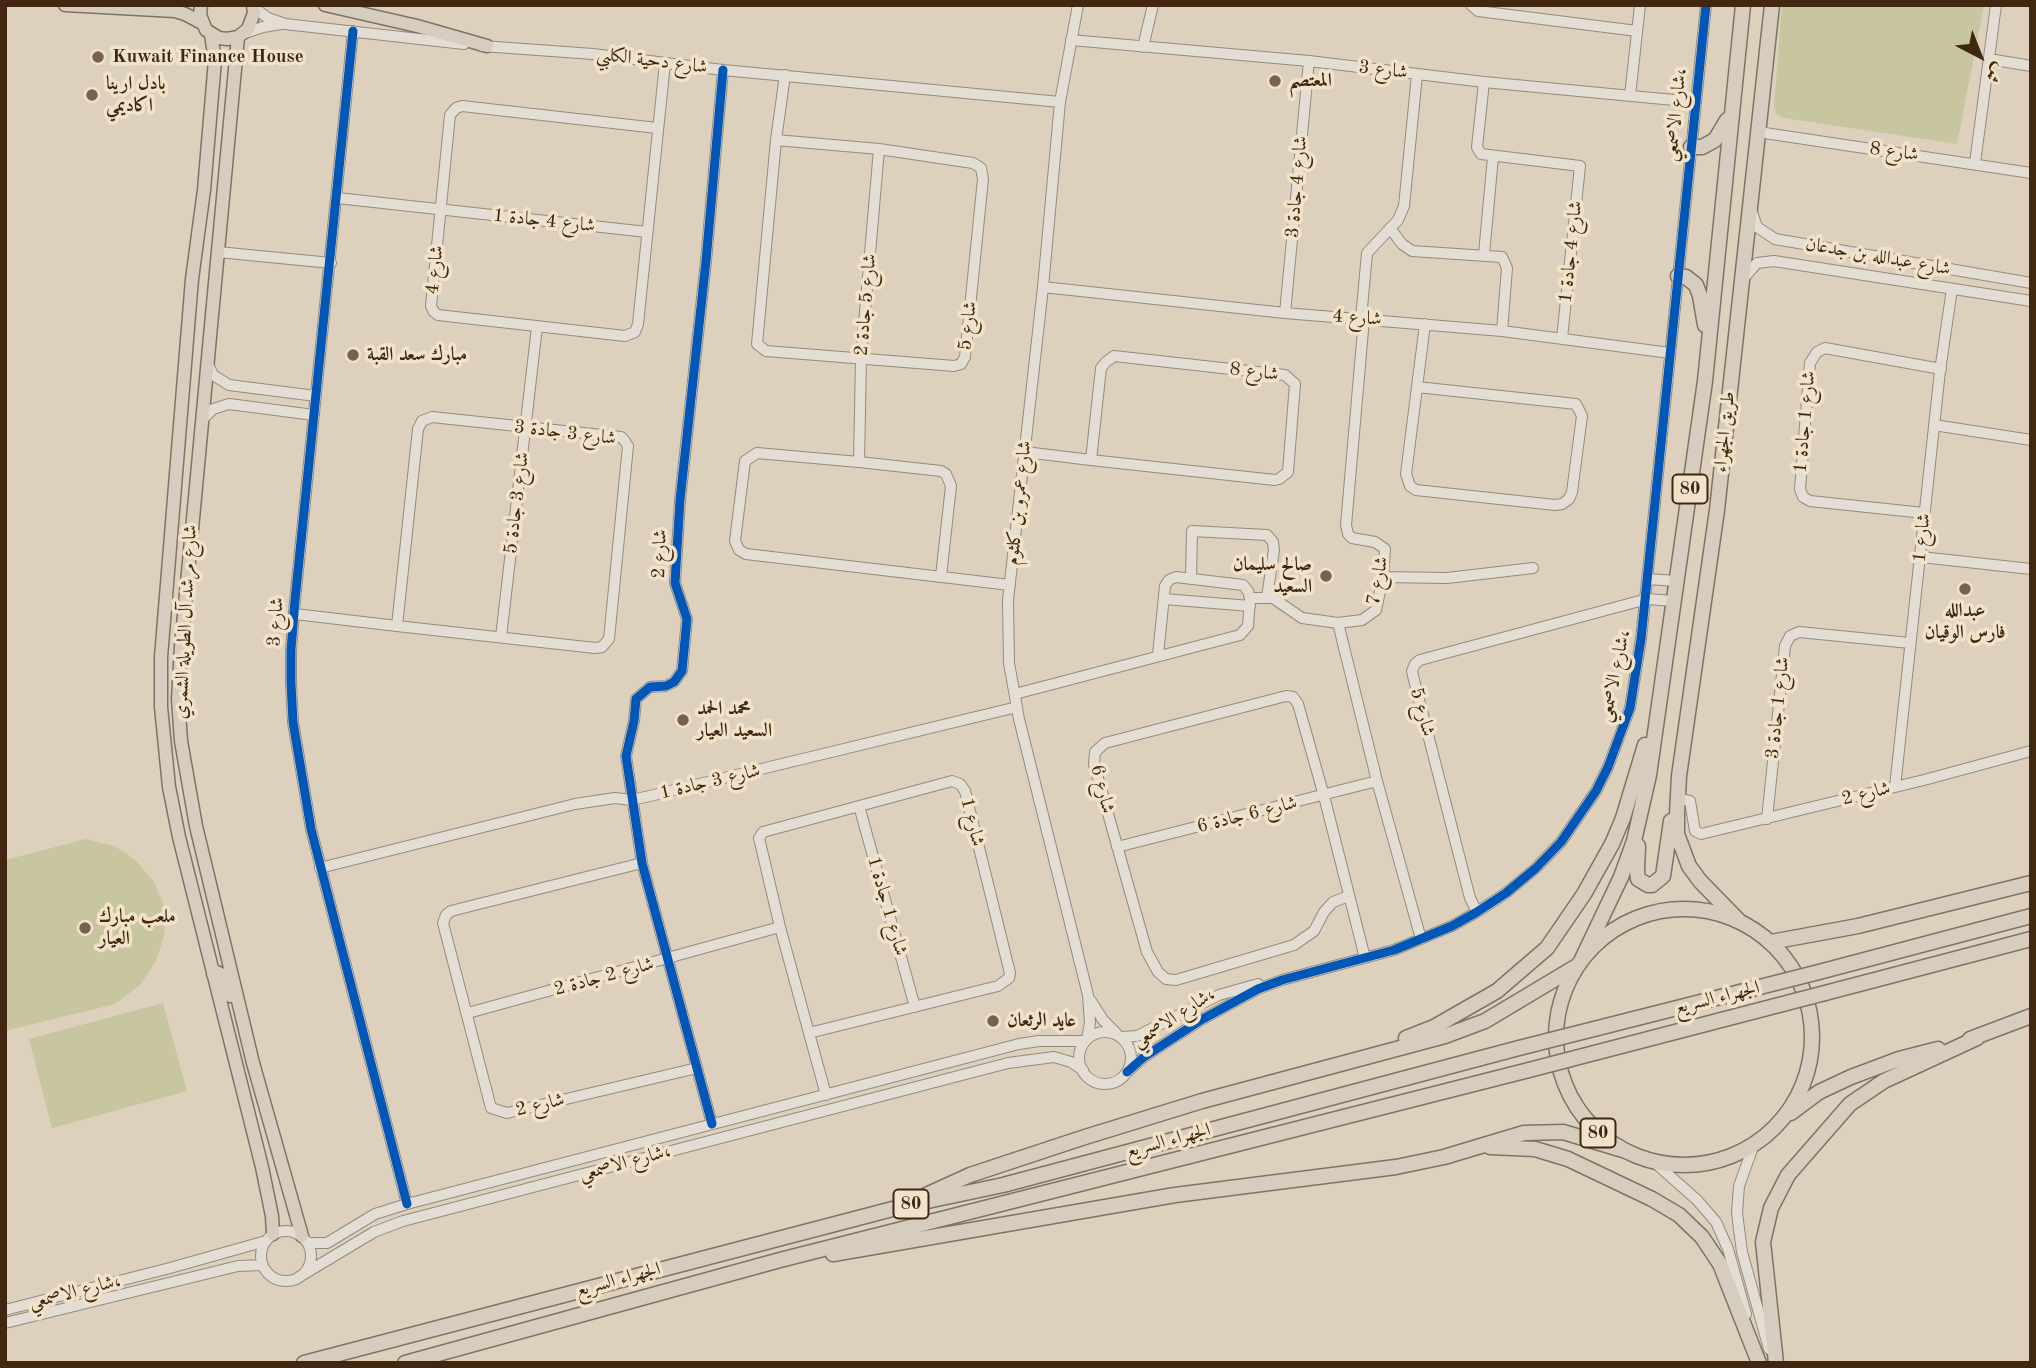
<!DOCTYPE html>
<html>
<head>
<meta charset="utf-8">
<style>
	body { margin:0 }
	#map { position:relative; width:2036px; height:1368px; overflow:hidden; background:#ddd0bc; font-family:"Old Standard TT",Amiri,serif }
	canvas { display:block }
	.frame { position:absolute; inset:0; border:7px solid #412710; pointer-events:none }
	.north { position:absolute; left:1945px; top:21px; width:70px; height:70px; -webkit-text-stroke:5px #f1e3ca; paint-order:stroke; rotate:138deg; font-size:19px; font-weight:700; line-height:28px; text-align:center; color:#412710 }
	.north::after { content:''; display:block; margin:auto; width:24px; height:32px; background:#412710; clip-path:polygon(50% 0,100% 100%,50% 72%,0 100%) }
</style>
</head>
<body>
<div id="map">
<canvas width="2036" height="1368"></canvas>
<div class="frame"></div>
<div class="north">ش</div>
</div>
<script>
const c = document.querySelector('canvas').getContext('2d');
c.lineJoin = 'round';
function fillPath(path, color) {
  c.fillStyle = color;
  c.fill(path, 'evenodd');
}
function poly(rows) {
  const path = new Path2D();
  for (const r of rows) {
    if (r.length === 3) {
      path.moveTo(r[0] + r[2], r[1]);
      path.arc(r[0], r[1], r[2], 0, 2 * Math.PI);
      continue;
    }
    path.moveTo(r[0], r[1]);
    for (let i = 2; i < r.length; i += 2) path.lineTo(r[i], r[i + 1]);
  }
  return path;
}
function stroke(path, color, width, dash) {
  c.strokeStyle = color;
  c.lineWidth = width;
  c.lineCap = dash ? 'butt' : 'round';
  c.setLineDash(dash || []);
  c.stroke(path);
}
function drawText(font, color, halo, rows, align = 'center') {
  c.font = font + ' "Old Standard TT",Amiri,serif';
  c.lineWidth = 7;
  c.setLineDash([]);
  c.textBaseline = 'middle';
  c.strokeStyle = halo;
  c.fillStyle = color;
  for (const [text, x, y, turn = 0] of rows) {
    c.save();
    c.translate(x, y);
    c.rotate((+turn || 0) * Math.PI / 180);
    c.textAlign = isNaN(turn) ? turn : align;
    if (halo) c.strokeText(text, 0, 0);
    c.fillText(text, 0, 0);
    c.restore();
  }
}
fillPath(poly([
	[1782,5,1984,5,1957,144,1784,118,1776,113,1774,106],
	[86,839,114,846,127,854,137,862,154,882,164,906,165,920,164,936,156,961,140,985,115,1004,5,1031,5,860],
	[163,1003,187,1091,52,1128,29,1039]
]), '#c8c6a1');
const minor = poly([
	[1078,5,1060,102,1043,287,1008,600,1009,663,1019,719,1088,995,1090,1023,1087,1039],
	[1471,5,1478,11,1637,31],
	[253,7,268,18,285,24,464,44],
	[353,31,295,600,291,650,291,683,293,722,311,829,407,1204],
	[245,33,263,27,281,24],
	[1071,40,1309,61,1484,82,1695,102],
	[482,46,593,54,723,70,1060,102],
	[1143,47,1153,5],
	[1989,59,2031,66],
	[1484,82,1477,147,1481,154,1580,166,1562,338],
	[1630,96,1640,5],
	[657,128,462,106,456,108,450,115,431,306,434,312,438,315,625,336,635,332,638,324,665,63],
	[1758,132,2031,173],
	[776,140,879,149,973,163,981,168,983,179,965,357,961,364,954,366,766,351,757,344,776,140,785,75],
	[1975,163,1996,5],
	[337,198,647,232],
	[1752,212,1757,227,1775,239,2031,283],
	[1390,228,1402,244,1412,251,1502,257,1507,268,1502,331],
	[218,252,331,263],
	[1484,254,1493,157],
	[1743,279,1757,263,1774,261,2031,301],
	[1043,287,1285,313,1502,331,1670,353],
	[1285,313,1309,61],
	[1361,319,1367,253,1398,220,1404,206,1417,75],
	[208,364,213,375,229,385,316,396],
	[1417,387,1576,404,1582,416,1572,492,1569,499,1562,504,1555,505,1416,490,1410,486,1406,474,1417,387,1425,324],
	[202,420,213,409,229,404,314,415],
	[1934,425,2031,440],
	[1025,452,1091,460,1109,462,1275,480,1279,479,1288,472,1295,384,1285,375,1114,356,1106,362,1101,368,1091,460],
	[859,462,861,358,879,149],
	[1924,513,1810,501,1803,497,1800,489,1810,363,1817,352,1825,348,1941,369],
	[1921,557,2031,569],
	[941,576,951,486,946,474,941,471,859,462,757,453,745,461,735,541,739,550,746,554,1010,585],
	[1383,577,1447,578,1533,568],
	[1191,579,1192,531,1267,535,1273,542,1274,550,1267,597],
	[1648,579,1676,581],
	[1250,598,1273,598,1302,618,1338,623,1362,620,1376,610,1383,577,1385,549,1375,542,1352,538,1348,534,1346,525,1364,319],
	[1164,599,1250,606],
	[295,614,397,626,595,648,602,647,609,639,628,446,624,440,621,437,432,417,422,421,418,429,397,626],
	[1338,623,1377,781,1421,939],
	[501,637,537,327],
	[1015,694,1240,635,1248,626,1250,598,1248,591,1243,585,1176,577,1169,580,1165,586,1158,655],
	[1895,787,1940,371,1952,289],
	[1678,798,1690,801,1695,831,1701,834,1924,780,2031,751],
	[859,806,915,1007],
	[1767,819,1785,646,1790,636,1799,632,1910,643],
	[1117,847,1377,781],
	[642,863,451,911,446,915,443,923,491,1108,507,1113,697,1068],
	[320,868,575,804,615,798,632,800,654,795,1017,707],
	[1349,896,1333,902,1324,912,1314,931,1294,945,1176,980,1166,979,1158,972,1147,952,1094,764,1095,752,1105,743,1286,696,1293,697,1298,704,1324,796,1365,958],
	[1477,912,1470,898,1414,680,1412,671,1415,664,1420,660,1647,599,1674,601],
	[1091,1001,1103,1020,1116,1033],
	[468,1013,780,927],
	[1105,1058,26],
	[809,1033,998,986,1009,978,1010,973,965,791,960,784,952,781,763,832,759,838,780,927,809,1033,826,1095],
	[1121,1037,1137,1036,1219,995,1258,984],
	[1127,1072,1144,1057,1201,1020,1258,989,1282,980,1394,950,1452,926,1477,912,1506,893,1536,868,1561,842,1596,791,1608,767,1630,708,1641,639,1706,5],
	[712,1124,642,863,626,756,634,721,636,699,650,687,666,686,674,682,682,671,687,619,675,583,680,500,706,261,723,70],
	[1754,1144,1739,1186,1737,1213,1742,1252,1769,1349],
	[1653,1161,1697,1200,1716,1222,1728,1249,1746,1314],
	[286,1256,25],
	[308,1243,327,1243,375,1214,407,1204,1019,1044,1039,1041,1085,1041],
	[299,1277,374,1232,403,1221,1008,1063,1054,1057,1071,1062,1083,1070],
	[5,1310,170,1268,266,1241],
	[5,1323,238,1266,263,1265]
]);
const major = poly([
	[65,5,175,11,185,14,202,23],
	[201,5,200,15,206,30,219,38,227,39,238,37,248,29,254,13,253,5],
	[325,5,417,26,487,46],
	[211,35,215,60,204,190,192,279,161,657,161,707,169,787,179,837,262,1167,272,1216,273,1234],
	[238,37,181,647,178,699,181,741,196,826,253,1063,302,1236],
	[213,974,217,972,223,975,230,996]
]);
const highway = poly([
	[1691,147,1702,147,1715,140,1727,120],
	[1678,276,1686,277,1696,285,1700,296,1705,325],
	[1638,846,1637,871,1638,879,1648,885,1652,885,1663,876,1671,821],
	[1684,1037,128],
	[1739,921,1700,881,1689,866,1677,834,1677,814,1679,776,1717,510,1772,5],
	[1771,942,1858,926,2031,883],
	[1582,959,1621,877,1634,841,1649,775,1705,381,1743,5],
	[1819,972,2031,916],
	[1825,993,2031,939],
	[1406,1038,1434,1027,1497,991,1547,948,1584,894,1612,844,1623,818,1645,745],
	[1970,1039,2031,1016],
	[1791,1113,1819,1092,1851,1077,1899,1059,1938,1049],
	[1490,1147,1535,1149,1568,1159,1652,1199,1679,1215,1702,1237,1720,1264,1759,1363],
	[926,1195,970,1175,1085,1137,1202,1101,1445,1036,1485,1021,1577,966],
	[833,1254,1175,1195,1396,1167,1444,1157,1524,1133,1563,1132,1623,1150],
	[304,1363,904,1206,1003,1185,1519,1048],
	[405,1363,780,1260,1529,1070],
	[1776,1363,1763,1242,1771,1208,1788,1175,1850,1104,1884,1081,1977,1038]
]);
stroke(minor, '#958b7d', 12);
stroke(major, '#7e7466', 15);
stroke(highway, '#7e7466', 17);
stroke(minor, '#e3ddd3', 10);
stroke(major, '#d7cdbf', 12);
stroke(highway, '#d7cdbf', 14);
const highwayBridge = poly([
	[1519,1048,1819,972],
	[1529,1070,1825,993]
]);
stroke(highwayBridge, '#7e7466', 17, []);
stroke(highwayBridge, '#d7cdbf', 14);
stroke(poly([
	[353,31,295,600,291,650,291,683,293,722,311,829,407,1204],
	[1127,1072,1144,1057,1201,1020,1258,989,1282,980,1394,950,1452,926,1477,912,1506,893,1536,868,1561,842,1596,791,1608,767,1630,708,1641,639,1706,5],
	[712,1124,642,863,626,756,634,721,636,699,650,687,666,686,674,682,682,671,687,619,675,583,680,500,706,261,723,70]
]), '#0057b8', 9);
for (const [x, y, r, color] of [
	[98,57,7,"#78624c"],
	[1275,81,7,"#78624c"],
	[92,95,7,"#78624c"],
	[353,355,7,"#78624c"],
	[1326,576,7,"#78624c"],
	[1965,589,7,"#78624c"],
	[683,720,7,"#78624c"],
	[85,928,7,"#78624c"],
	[993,1021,7,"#78624c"]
]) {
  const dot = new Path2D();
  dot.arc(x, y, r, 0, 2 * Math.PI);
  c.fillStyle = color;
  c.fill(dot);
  stroke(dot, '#f1e3ca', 2.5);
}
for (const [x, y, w] of [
	[1690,489,35],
	[1598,1133,35],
	[911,1204,35]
]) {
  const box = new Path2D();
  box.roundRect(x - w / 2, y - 14.5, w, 29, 5);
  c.fillStyle = '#f1e3ca';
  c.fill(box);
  stroke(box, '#412710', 2);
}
drawText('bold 18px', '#412710', null, [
	["80",1690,489],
	["80",1598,1133],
	["80",911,1204]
]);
drawText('bold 19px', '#412710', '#f1e3ca', [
	["Kuwait Finance House",112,57],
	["المعتصم",1289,81],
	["بادل ارينا",106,84],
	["اكاديمي",106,106],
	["مبارك سعد القبة",367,355],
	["صالح سليمان",1312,565,"right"],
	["السعيد",1312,587,"right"],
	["عبدالله",1965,611,"center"],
	["فارس الوقيان",1965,633,"center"],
	["محمد الحمد",697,709],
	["السعيد العيار",697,731],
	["ملعب مبارك",99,917],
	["العيار",99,939],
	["عايد الرثعان",1007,1021]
], 'left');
drawText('19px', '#412710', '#f1e3ca', [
	["شارع دحية الكلبي",652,61,7],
	["شارع 3",1383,70,7],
	["شارع الاصمعي،",1676,115,-84],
	["شارع 8",1894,152,8],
	["شارع 4 جادة 3",1297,187,-85],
	["شارع 4 جادة 1",544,221,6],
	["شارع 4 جادة 1",1571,252,-84],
	["شارع عبدالله بن جدعان",1878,257,10],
	["شارع 4",435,270,-84],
	["شارع 5 جادة 2",866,305,-85],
	["شارع 4",1357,318,4],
	["شارع 5",968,326,-83],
	["شارع 8",1254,372,7],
	["شارع 1 جادة 1",1805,422,-85],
	["طريق الجهراء",1725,432,-84],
	["شارع 3 جادة 3",565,433,7],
	["شارع 3 جادة 5",517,503,-83],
	["شارع عمرو بن كلثوم",1019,503,-84],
	["شارع 1",1922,538,-84],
	["شارع 2",660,554,-88],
	["شارع 7",1378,581,-79],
	["شارع مرشد آل الطويلة الشمري",186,622,-87],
	["شارع 3",276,622,-86],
	["شارع الاصمعي،",1615,676,-78],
	["شارع 1 جادة 3",1778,708,-84],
	["شارع 5",1422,712,75],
	["شارع 3 جادة 1",710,782,-13],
	["شارع 6",1102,789,76],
	["شارع 2",1866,794,-14],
	["شارع 6 جادة 6",1247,815,-14],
	["شارع 1",972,822,76],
	["شارع 1 جادة 1",887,906,74],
	["شارع 2 جادة 2",604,977,-15],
	["الجهراء السريع",1717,998,-14],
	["شارع الاصمعي،",1174,1018,-33],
	["شارع 2",540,1105,-13],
	["الجهراء السريع",1168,1141,-15],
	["شارع الاصمعي،",625,1163,-15],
	["الجهراء السريع",618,1280,-15],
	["شارع الاصمعي،",75,1292,-14]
]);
</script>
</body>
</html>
